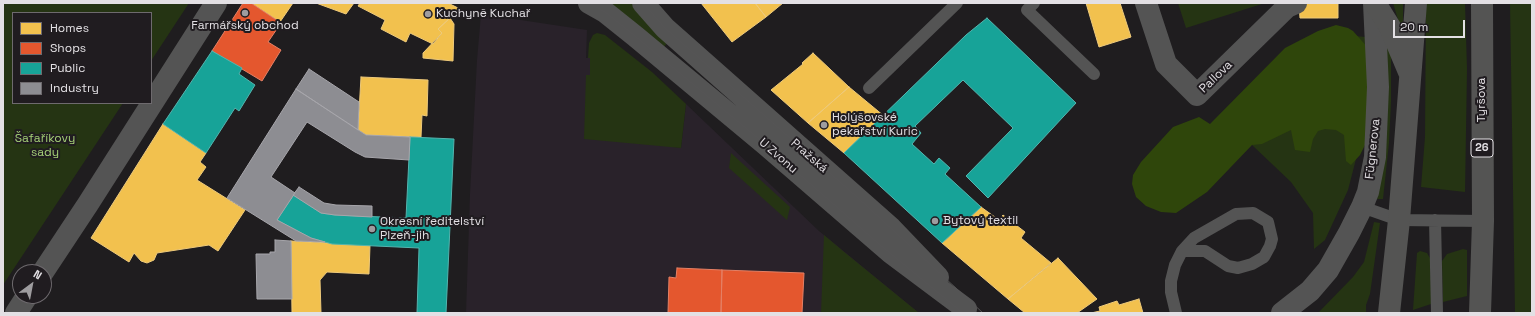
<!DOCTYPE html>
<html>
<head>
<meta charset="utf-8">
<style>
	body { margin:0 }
	#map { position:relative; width:1535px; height:316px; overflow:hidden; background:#1f1d1f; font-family:"Space Grotesk",sans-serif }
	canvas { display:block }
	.frame { position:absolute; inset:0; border:4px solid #e3e0e4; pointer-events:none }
	.legend { position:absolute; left:12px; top:12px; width:140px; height:92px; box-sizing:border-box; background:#201c20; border:1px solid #6e6a6e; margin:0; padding:5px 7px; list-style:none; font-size:12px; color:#e3e0e4 }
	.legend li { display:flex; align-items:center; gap:8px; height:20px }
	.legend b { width:20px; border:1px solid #6e6a6e }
	.north { position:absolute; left:12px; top:264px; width:40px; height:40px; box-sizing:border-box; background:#201c20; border:1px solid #6e6a6e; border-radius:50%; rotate:32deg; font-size:11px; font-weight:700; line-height:16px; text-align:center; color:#e3e0e4 }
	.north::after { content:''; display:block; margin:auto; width:14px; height:18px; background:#9e9c9f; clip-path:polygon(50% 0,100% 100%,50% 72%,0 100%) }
	.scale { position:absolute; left:1393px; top:20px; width:72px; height:18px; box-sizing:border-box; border:2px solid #e3e0e4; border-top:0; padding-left:5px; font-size:12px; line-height:14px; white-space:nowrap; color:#e3e0e4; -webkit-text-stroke:3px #201c20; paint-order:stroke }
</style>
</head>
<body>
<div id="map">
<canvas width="1535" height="316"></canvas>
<div class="frame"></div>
<ul class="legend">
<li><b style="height:11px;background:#f2c14e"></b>Homes</li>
<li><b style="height:11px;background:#e4572e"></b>Shops</li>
<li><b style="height:11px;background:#17a398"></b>Public</li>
<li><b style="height:11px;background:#8d8d92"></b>Industry</li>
</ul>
<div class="north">N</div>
<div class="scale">20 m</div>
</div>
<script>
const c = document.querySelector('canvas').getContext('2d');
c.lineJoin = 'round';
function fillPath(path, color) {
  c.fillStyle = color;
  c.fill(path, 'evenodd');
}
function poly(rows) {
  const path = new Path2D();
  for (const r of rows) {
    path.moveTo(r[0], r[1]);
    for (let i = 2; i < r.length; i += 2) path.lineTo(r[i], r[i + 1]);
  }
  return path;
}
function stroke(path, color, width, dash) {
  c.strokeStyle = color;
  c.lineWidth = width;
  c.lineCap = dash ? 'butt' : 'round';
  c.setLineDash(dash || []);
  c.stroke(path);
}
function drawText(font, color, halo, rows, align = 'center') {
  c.font = font + ' "Space Grotesk",sans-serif';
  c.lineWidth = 4;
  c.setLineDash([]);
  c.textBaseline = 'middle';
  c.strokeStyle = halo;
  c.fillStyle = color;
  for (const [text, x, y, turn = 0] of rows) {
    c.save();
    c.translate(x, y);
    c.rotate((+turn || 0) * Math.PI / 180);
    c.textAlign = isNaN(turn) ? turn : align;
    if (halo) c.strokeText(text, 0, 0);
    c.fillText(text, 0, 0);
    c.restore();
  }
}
fillPath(poly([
	[481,14,587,30,586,58,590,58,590,75,586,75,674,147,681,148,686,104,819,231,919,313,466,313,470,194,477,60]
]), '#29222a');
fillPath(poly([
	[3,3,189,3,151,61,151,13,13,13,13,103,123,103,3,285],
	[608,3,635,3,668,42,663,48],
	[1178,3,1265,3,1186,28],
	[1393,3,1403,3,1403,34,1400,26],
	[1426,3,1465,3,1467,69,1465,192,1421,187,1425,137],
	[1510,3,1532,3,1532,313,1515,313],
	[597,33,605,35,652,72,686,104,681,148,584,139,586,75,590,75,590,58,588,58,589,43,593,35],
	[1355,36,1366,37,1356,159,1348,190,1325,240,1314,249,1313,213,1291,182,1252,145],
	[1387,42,1391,47,1391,102,1389,143,1383,199,1377,199,1384,150],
	[731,153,790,207,787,220,729,168],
	[1374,222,1380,223,1370,294,1366,305,1366,313,1318,313,1353,277,1364,262],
	[824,235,843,251,919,313,821,313],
	[1463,249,1467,250,1467,296,1443,302,1442,261,1447,254],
	[1420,251,1427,253,1431,260,1431,304,1413,310,1417,253]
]), '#253413');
fillPath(poly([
	[1336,25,1348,28,1353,31,1369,49,1367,141,1360,155,1351,165,1346,161,1344,135,1336,130,1325,129,1318,131,1313,139,1310,152,1295,150,1291,130,1262,144,1252,145,1207,192,1176,213,1161,212,1146,206,1136,197,1132,184,1133,175,1141,162,1173,127,1199,117,1210,124,1285,48,1318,31]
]), '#2f460b');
const homes = poly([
	[251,3,293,3,280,22,251,3],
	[316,3,354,3,346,14,316,3],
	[360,3,448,3,460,9,438,29,442,33,433,44,410,33,406,42,381,29,385,20,358,6,360,3],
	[701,3,755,3,766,17,732,42,701,3],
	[755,3,783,3,766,17,755,3],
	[1086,3,1120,3,1131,37,1099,47,1086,3],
	[1299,3,1338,3,1338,18,1300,18,1299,3],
	[450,18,454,24,453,61,423,58,423,53,442,33,438,29,450,18],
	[813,53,849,87,808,123,771,90,803,64,802,63,813,53],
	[361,77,428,80,427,116,422,115,421,137,366,135,358,130,361,77],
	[849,87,884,116,844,153,808,123,849,87],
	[163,124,206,153,200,162,206,167,197,180,245,210,218,251,209,245,157,253,154,260,147,263,141,261,134,253,129,262,91,238,163,124],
	[981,207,999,220,1003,215,1025,232,1021,238,1051,263,1008,299,942,243,981,207],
	[291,241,370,245,369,274,327,272,320,280,321,313,292,313,291,241],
	[1058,258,1097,299,1077,313,1025,313,1008,299,1058,258],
	[1139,299,1143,313,1091,313,1100,311,1099,307,1117,301,1119,305,1139,299]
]);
fillPath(homes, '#f2c14e');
stroke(homes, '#eeca7b', 1);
const shops = poly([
	[243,3,251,3,281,23,268,42,281,50,262,81,212,51,243,3],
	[677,268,722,270,721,313,668,313,669,277,676,278,677,268],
	[722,270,804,273,802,313,721,313,722,270]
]);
fillPath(shops, '#e4572e');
stroke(shops, '#e48065', 1);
const public = poly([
	[987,18,1076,103,988,198,966,176,1013,128,963,80,915,126,921,133,912,144,934,164,939,158,950,168,945,174,981,207,942,243,844,153,966,35,987,18],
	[212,51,242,68,239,74,255,85,239,111,235,108,206,153,163,124,212,51],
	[410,137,454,139,446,313,417,313,419,248,332,244,311,238,277,220,293,195,321,213,335,215,406,218,410,137]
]);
fillPath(public, '#17a398');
stroke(public, '#54b5af', 1);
const industry = poly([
	[309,69,359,102,358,130,296,89,309,69],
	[296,89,366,135,410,137,409,160,365,157,355,152,307,122,271,177,295,193,277,220,311,238,325,242,296,241,227,198,296,89],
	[299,187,324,203,336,205,372,206,372,217,335,215,321,213,293,195,299,187],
	[275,240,291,241,292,299,257,299,256,254,270,254,270,252,275,252,275,240]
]);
fillPath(industry, '#8d8d92');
stroke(industry, '#a7a6ab', 1);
stroke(poly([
	[1034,3,1027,10,1094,74],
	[869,88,957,3],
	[1362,207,1399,220,1483,221],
	[1435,220,1437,313],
	[1176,313,1171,292,1171,281,1175,265,1182,251,1194,238,1236,214,1253,213,1268,222,1272,239,1270,246,1264,257,1252,264,1238,268,1228,266,1205,251,1182,251]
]), '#545454', 12);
stroke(poly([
	[589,3,605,12,635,36,765,144,891,253,966,309],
	[643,3,665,28,891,228,938,277],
	[1146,3,1166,64,1197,95,1287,7,1296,3],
	[43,272,88,204,216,3],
	[16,313,27,296],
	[1282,313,1310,291,1328,270,1349,233,1362,207,1368,192,1375,157,1378,87,1374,3]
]), '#545454', 22);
stroke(poly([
	[1375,3,1390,27,1409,72],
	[1389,313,1399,220,1416,3],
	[1480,313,1483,221,1482,3]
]), '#545453', 22);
stroke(poly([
	[589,3,605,12,635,36,765,144,879,244,963,313],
	[643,3,665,28,857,197,983,313]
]), '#565556', 1);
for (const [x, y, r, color] of [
	[245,13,4,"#9e9c9f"],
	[428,14,4,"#9e9c9f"],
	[824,125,4,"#9e9c9f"],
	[935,221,4,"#9e9c9f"],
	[372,229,4,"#9e9c9f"]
]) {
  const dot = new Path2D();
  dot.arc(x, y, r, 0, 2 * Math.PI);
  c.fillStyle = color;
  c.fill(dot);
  stroke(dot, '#201c20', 1.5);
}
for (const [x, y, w] of [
	[1482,148,22]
]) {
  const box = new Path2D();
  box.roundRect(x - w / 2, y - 9, w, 18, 3);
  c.fillStyle = '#201c20';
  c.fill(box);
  stroke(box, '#e3e0e4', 1);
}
drawText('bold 11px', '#e3e0e4', null, [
	["26",1482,148]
]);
drawText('12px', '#e3e0e4', '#201c20', [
	["Kuchyně Kuchař",436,14],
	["Farmářský obchod",245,26,"center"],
	["Holýšovské",832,118],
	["pekařství Kuric",832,132],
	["Bytový textil",943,221],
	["Okresní ředitelství",380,222],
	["Plzeň-jih",380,236]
], 'left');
drawText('12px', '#e3e0e4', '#201c20', [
	["Pallova",1216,77,-44],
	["Tyršova",1482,100,-90],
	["Fügnerova",1373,149,-84],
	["U Zvonu",778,156,41],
	["Pražská",809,156,41]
]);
drawText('12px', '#a5d077', '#201c20', [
	["Šafaříkovy",45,139],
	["sady",45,153]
]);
</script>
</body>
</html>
